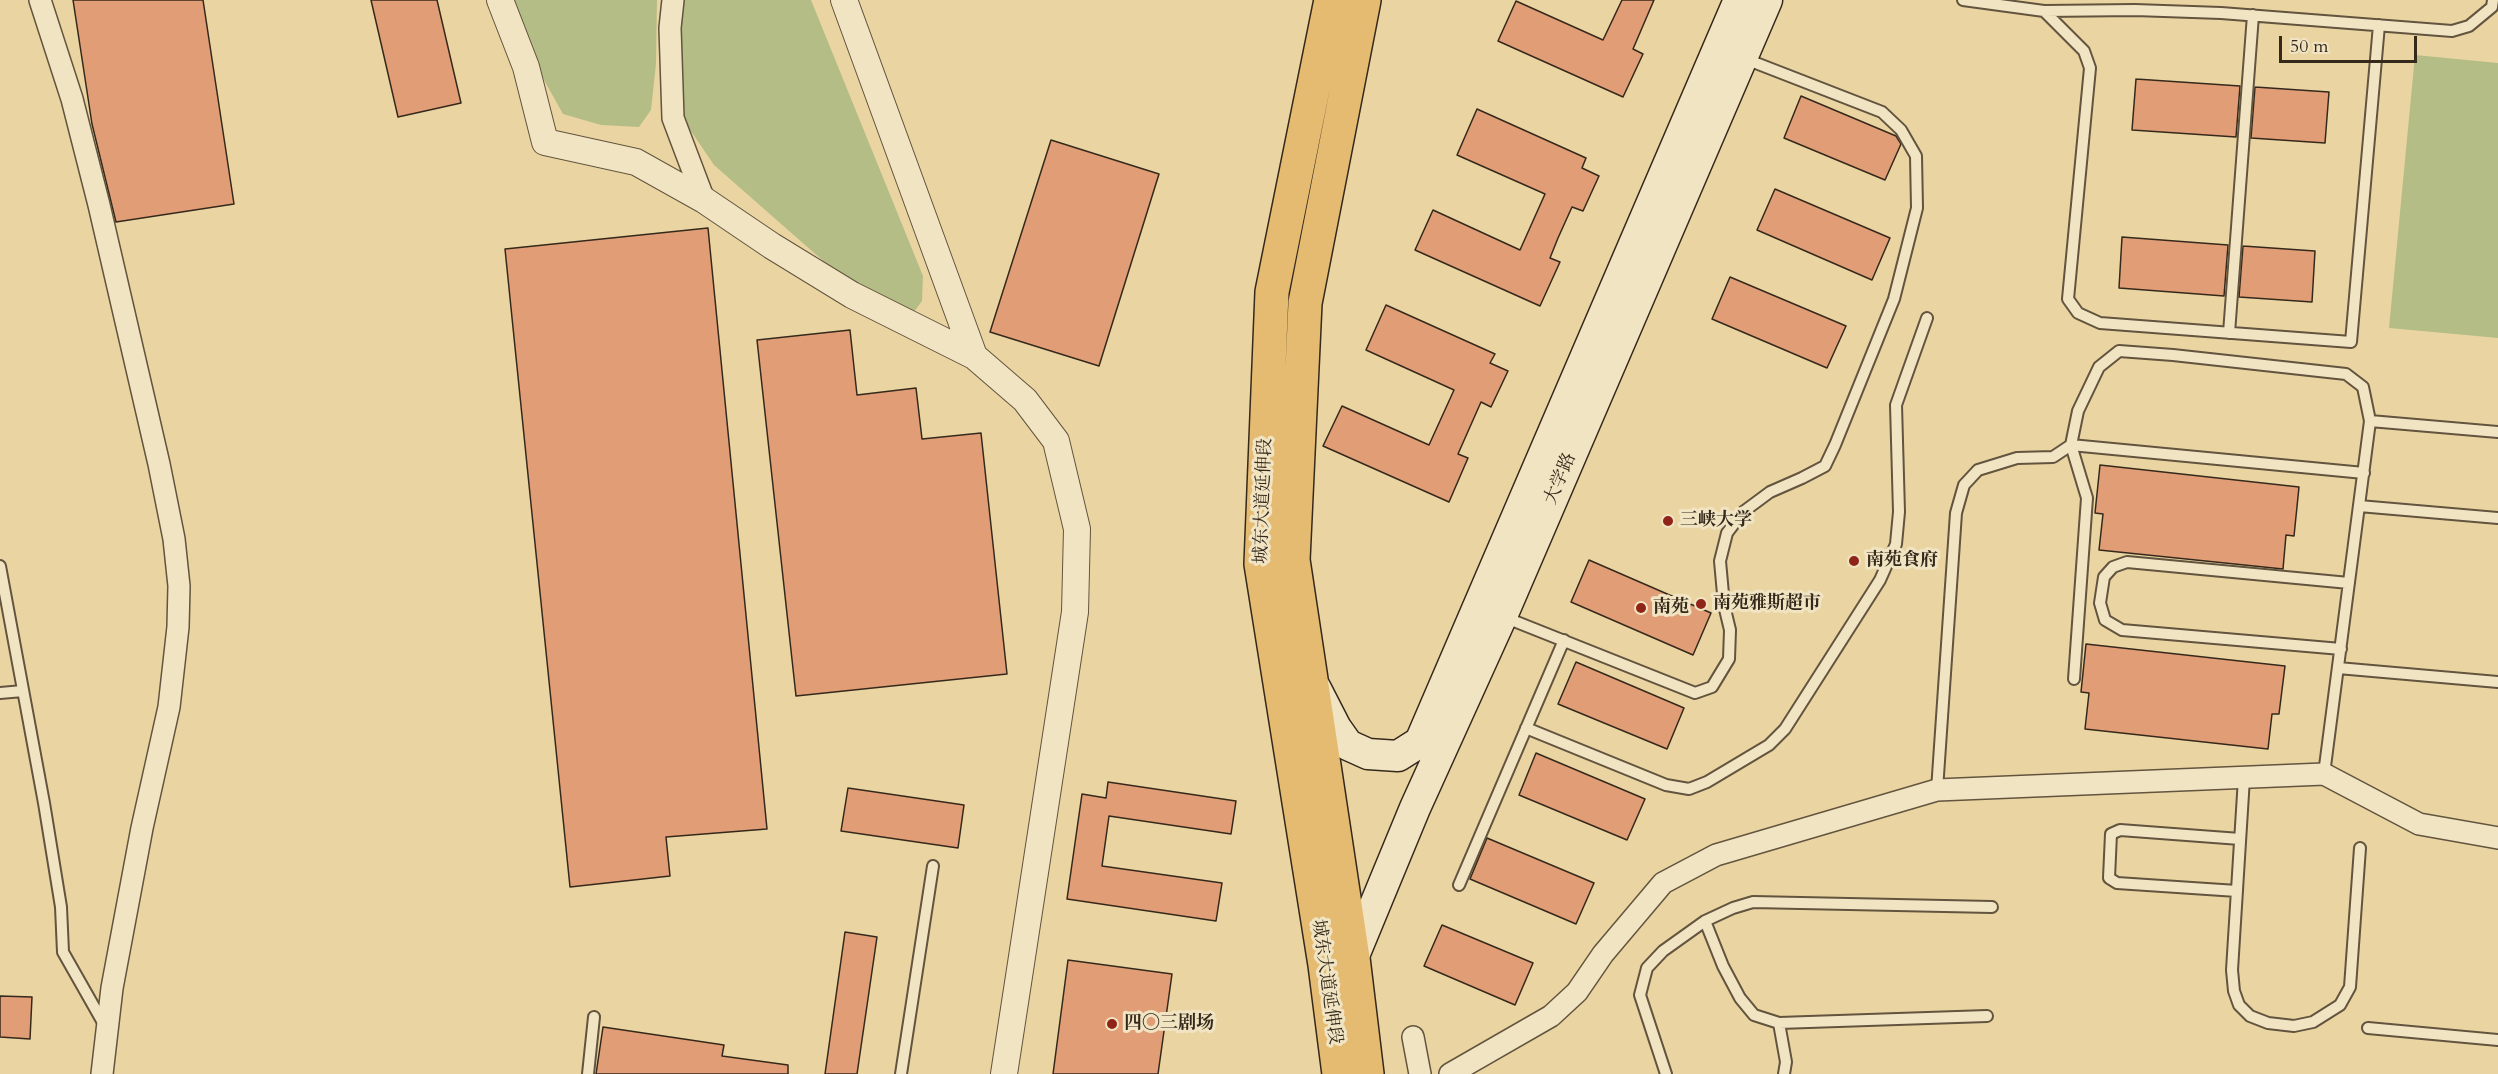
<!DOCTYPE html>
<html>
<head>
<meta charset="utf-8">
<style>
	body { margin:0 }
	#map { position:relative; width:2498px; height:1074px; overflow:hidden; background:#ead5a2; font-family:Cardo,serif }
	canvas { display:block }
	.scale { position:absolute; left:2279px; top:36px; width:138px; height:27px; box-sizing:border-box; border:3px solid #35291c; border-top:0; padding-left:8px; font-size:18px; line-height:21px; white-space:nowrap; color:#35291c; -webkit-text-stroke:4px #f1e4c3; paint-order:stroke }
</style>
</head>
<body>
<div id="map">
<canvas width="2498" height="1074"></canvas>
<div class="scale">50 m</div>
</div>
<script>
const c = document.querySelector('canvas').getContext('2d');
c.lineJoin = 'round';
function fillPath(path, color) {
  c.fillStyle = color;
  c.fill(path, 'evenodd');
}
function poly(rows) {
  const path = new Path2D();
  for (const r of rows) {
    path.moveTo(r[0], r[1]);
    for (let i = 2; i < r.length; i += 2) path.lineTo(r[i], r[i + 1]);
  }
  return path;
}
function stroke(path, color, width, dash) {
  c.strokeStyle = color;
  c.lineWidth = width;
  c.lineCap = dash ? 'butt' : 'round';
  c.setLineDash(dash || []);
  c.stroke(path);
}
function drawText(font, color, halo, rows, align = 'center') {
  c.font = font + ' Cardo,"Noto Serif SC",serif';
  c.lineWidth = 6;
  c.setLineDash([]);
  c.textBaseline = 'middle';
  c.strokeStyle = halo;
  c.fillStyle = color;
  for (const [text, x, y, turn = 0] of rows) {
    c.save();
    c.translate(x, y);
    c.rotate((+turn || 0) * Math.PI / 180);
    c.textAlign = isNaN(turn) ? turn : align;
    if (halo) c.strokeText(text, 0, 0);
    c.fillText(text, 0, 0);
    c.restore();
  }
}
fillPath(poly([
	[513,0,657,0,656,64,651,110,639,127,601,125,563,114,534,62],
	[680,0,811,0,923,276,922,301,914,312,854,288,714,165,680,115],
	[2415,55,2498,63,2498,338,2389,328]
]), '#b5bd86');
const building = poly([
	[73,0,203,0,234,204,116,222,92,124,73,0],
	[371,0,437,0,461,103,398,117,371,0],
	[1622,0,1654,0,1633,49,1643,54,1623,97,1498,41,1516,1,1603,40,1622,0],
	[2136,79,2240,86,2236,137,2132,130,2136,79],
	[2255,87,2329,92,2325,143,2251,138,2255,87],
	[1801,96,1896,136,1901,144,1885,180,1784,138,1801,96],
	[1477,109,1586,158,1582,168,1599,176,1583,211,1572,207,1558,238,1550,258,1560,262,1540,306,1415,250,1433,210,1520,250,1545,194,1457,155,1477,109],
	[1051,140,1159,174,1099,366,990,332,1051,140],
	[1775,189,1890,238,1872,280,1757,230,1775,189],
	[708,228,767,829,666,837,670,876,570,887,505,249,708,228],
	[2122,237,2228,245,2224,296,2119,288,2122,237],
	[2243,246,2315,251,2312,302,2239,297,2243,246],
	[1730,277,1846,326,1827,368,1712,319,1730,277],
	[1386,305,1495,354,1490,363,1508,371,1491,407,1481,402,1458,454,1468,458,1449,502,1323,446,1342,406,1429,445,1454,390,1366,350,1386,305],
	[850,330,857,395,916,388,922,439,981,433,1007,674,796,696,757,340,850,330],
	[2100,465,2299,487,2294,536,2286,535,2283,569,2099,550,2103,514,2095,513,2100,465],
	[1589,560,1711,613,1693,655,1571,602,1589,560],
	[2086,644,2285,666,2279,714,2272,714,2268,749,2085,729,2089,693,2081,692,2086,644],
	[1576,662,1684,708,1667,749,1558,704,1576,662],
	[1536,753,1645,799,1627,840,1519,795,1536,753],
	[1108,782,1236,801,1231,834,1109,816,1102,866,1222,883,1216,921,1067,899,1082,794,1106,798,1108,782],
	[848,788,964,805,958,848,841,831,848,788],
	[1487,838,1594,883,1576,924,1470,879,1487,838],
	[1442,925,1533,963,1515,1005,1424,966,1442,925],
	[845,932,877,937,857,1074,825,1074,845,932],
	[1068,960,1172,974,1158,1074,1053,1074,1068,960],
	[0,996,32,997,30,1039,0,1037,0,996],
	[603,1027,724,1045,722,1056,788,1065,788,1074,596,1074,603,1027]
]);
fillPath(building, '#e09d76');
stroke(building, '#35291c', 1.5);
const service = poly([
	[1963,0,2044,11,2135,10,2221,13,2452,31,2469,26,2492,7,2493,0],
	[2044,11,2084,51,2090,68,2068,299,2078,313,2100,323,2351,342,2379,25],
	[2229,333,2253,15],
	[2370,421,2498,432],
	[2359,506,2498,518],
	[0,566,44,803,61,907,63,952,105,1026],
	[1504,617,1695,693,1712,687,1729,659,1730,630,1724,605,1720,561,1727,533,1743,512,1770,492,1802,478,1825,466,1835,445,1894,299,1917,208,1916,156,1901,130,1882,112,1743,58],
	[2341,649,2122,630,2105,620,2100,603,2104,577,2113,567,2127,562,2349,583],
	[2338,668,2498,682],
	[2074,679,2087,498,2071,445,2078,411,2099,367,2119,351,2173,355,2346,374,2363,387,2370,421,2324,774],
	[0,693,23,691],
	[1526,728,1666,785,1689,789,1707,782,1769,745,1785,729,1880,580,1896,544,1899,512,1896,405,1927,318],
	[2244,778,2232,970,2234,991,2239,1005,2250,1016,2268,1023,2294,1026,2313,1022,2340,1005,2350,987,2360,848],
	[1937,790,1956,513,1964,485,1978,470,2017,458,2053,457,2071,445,2364,473],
	[1459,885,1564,640],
	[2237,891,2117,883,2109,878,2111,834,2120,830,2240,839],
	[1705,921,1723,966,1740,998,1754,1015,1779,1023,1987,1016],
	[1779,1023,1786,1062,1784,1074],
	[2368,1028,2498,1040],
	[588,1074,594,1017],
	[901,1074,933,866],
	[1666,1074,1640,995,1647,968,1663,951,1705,921,1733,908,1753,902,1992,907]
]);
const minor = poly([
	[40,0,72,99,99,205,159,464,174,539,179,586,178,627,169,707,142,828,112,988,102,1074],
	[673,0,670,28,673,118,704,200],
	[1413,1037,1420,1074],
	[1450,1074,1551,1016,1577,992,1603,954,1663,883,1716,855,1937,790,2324,774,2419,824,2498,838]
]);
const tertiary = poly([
	[500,0,526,67,545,142,636,162,704,200,772,246,852,295,974,356,1025,400,1056,441,1077,529,1075,612,1004,1074],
	[844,0,974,356]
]);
const secondary = poly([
	[1316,689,1336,728,1348,745,1368,754,1398,756,1420,742,1739,0],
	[1353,958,1415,808,1502,616,1767,0]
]);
const primary = poly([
	[1331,0,1272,292,1261,564,1325,965,1339,1074],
	[1364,0,1305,303,1293,560,1353,958,1367,1074]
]);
stroke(service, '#62543e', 14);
stroke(minor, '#62543e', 24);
stroke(tertiary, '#62543e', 28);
stroke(secondary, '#35291c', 33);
stroke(primary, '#35291c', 36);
stroke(service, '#f1e4c3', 10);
stroke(minor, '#f1e4c3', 21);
stroke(tertiary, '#f1e4c3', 26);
stroke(secondary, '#f1e4c3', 30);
stroke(primary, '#e5ba71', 33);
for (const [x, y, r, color] of [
	[1668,521,6,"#8f2418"],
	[1854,561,6,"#8f2418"],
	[1701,604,6,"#8f2418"],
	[1641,608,6,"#8f2418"],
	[1112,1024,6,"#8f2418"]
]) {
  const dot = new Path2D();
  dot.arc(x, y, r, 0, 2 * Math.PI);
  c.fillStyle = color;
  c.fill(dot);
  stroke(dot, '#f1e4c3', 2);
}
drawText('18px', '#35291c', '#f1e4c3', [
	["大学路",1561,479,-67],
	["城东大道延伸段",1264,501,-88],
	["城东大道延伸段",1326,982,82]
]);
drawText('bold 18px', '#35291c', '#f1e4c3', [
	["三峡大学",1680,521],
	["南苑食府",1866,561],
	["南苑雅斯超市",1713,604],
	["南苑",1653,608],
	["四〇三剧场",1124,1024]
], 'left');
</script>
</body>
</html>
